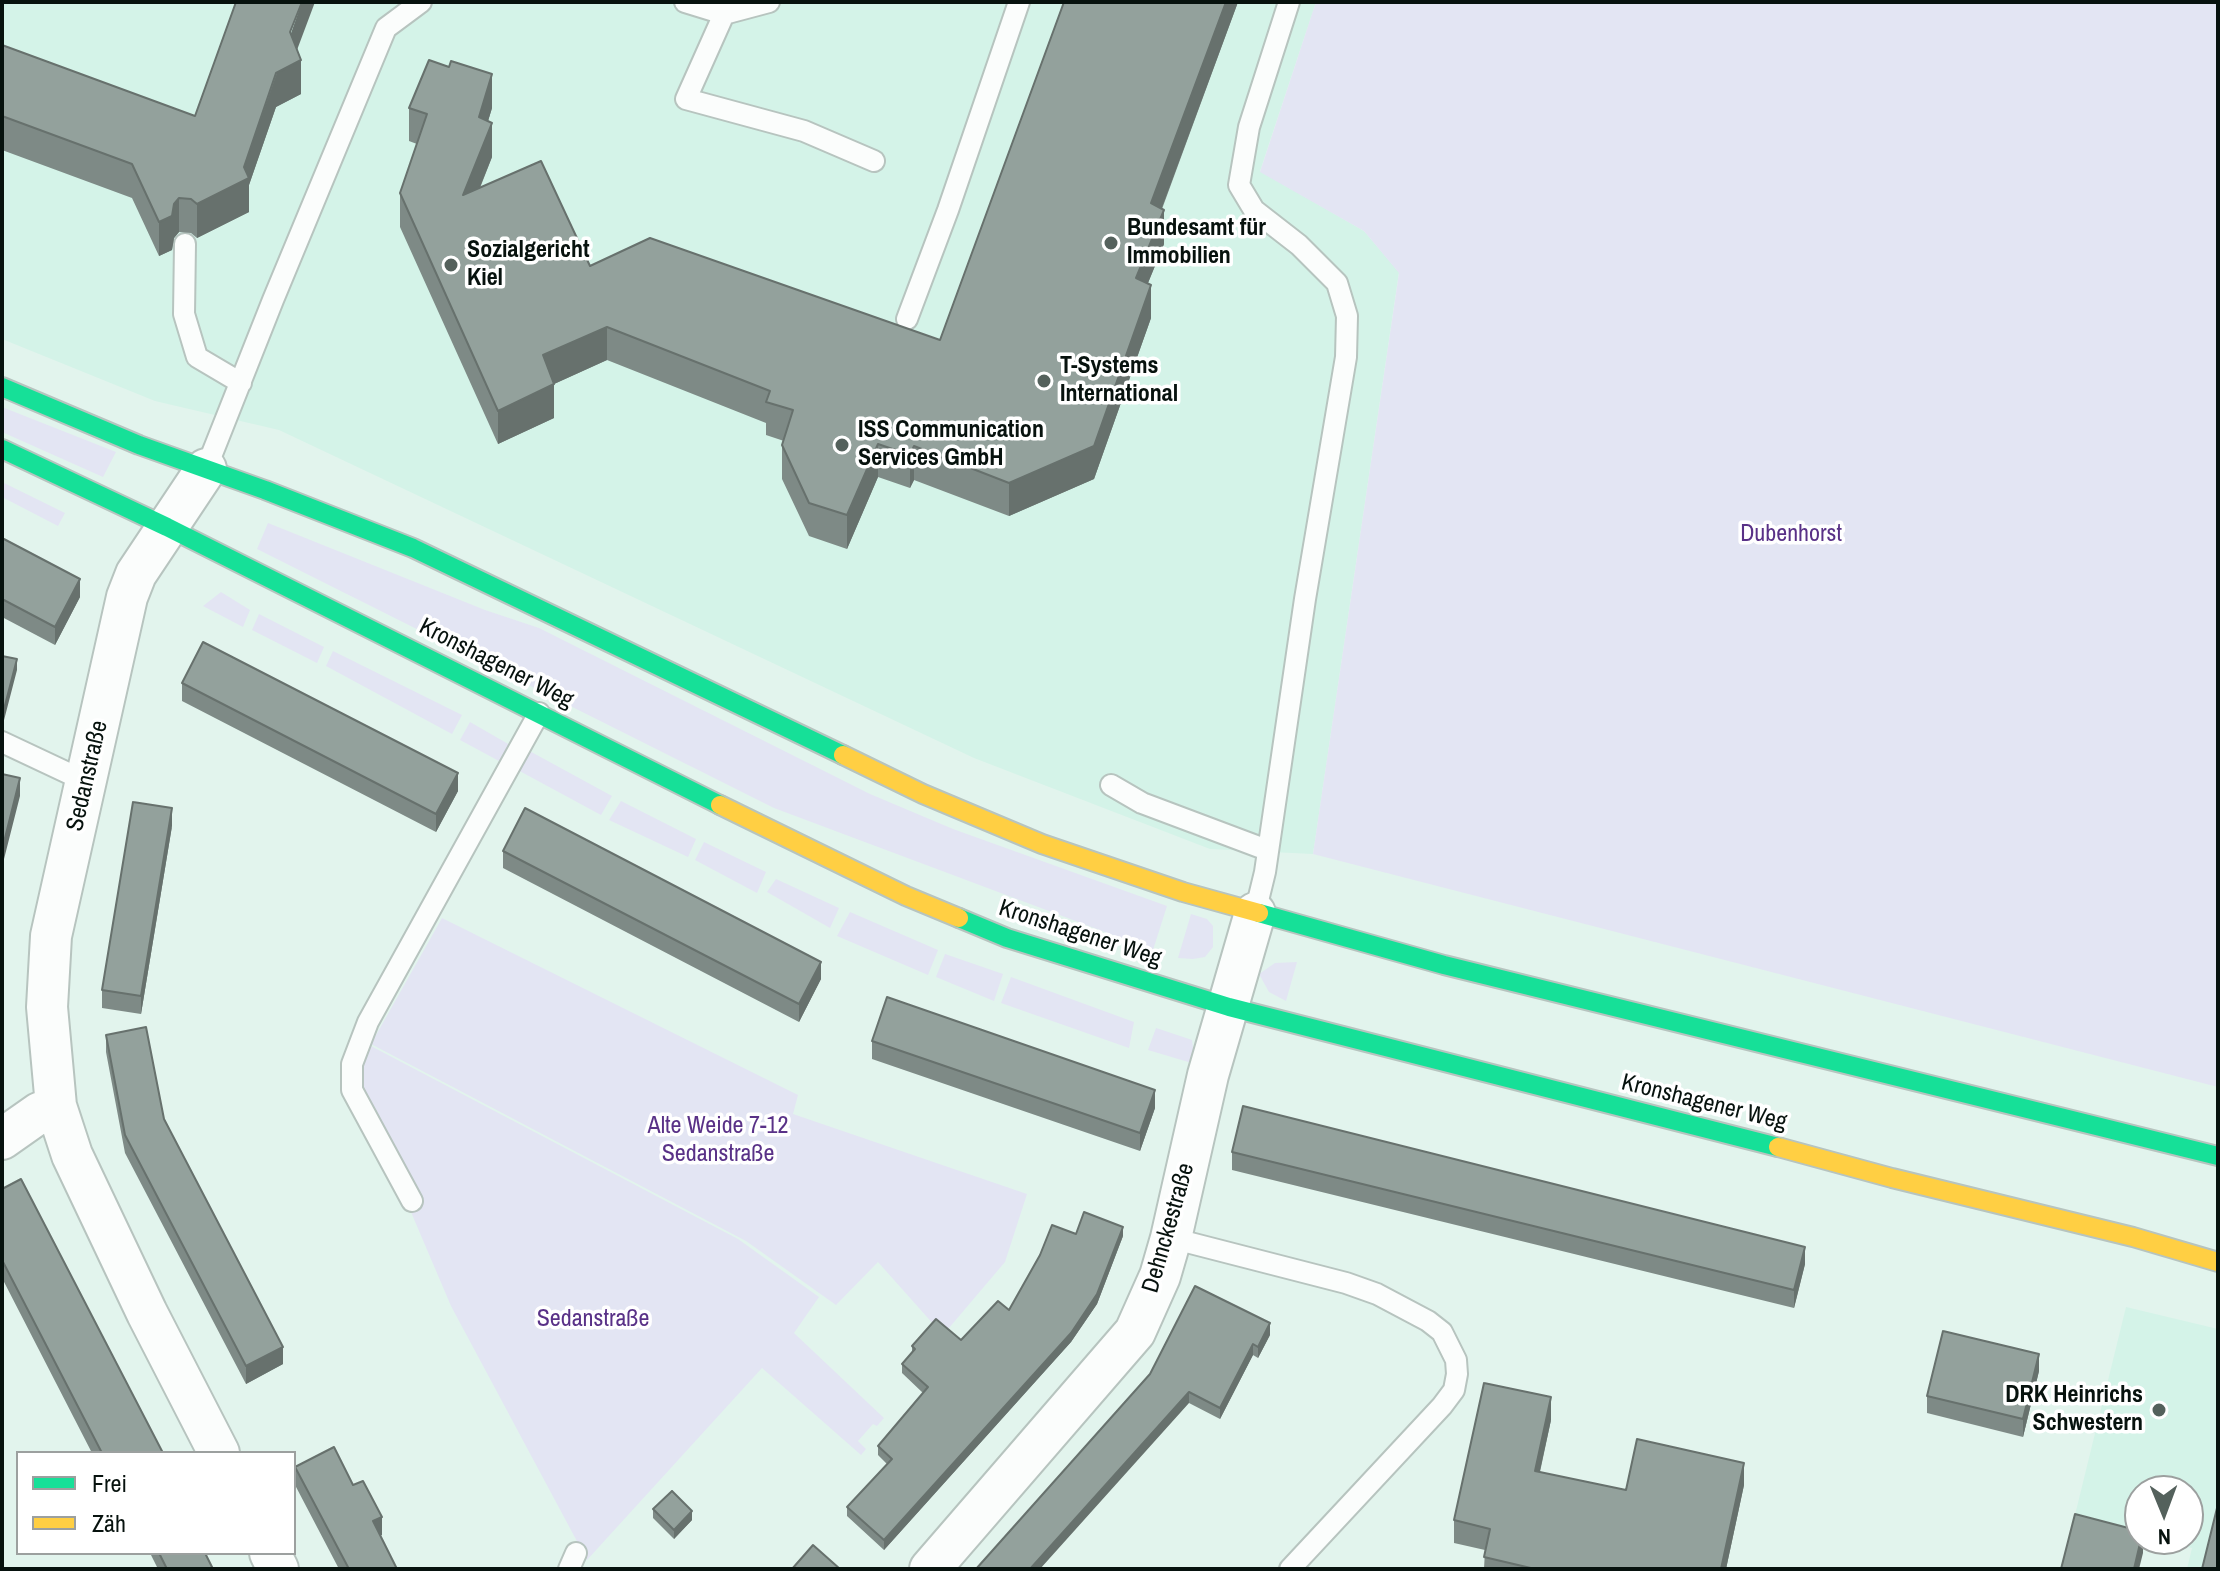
<!DOCTYPE html>
<html>
<head>
<meta charset="utf-8">
<style>
	body { margin:0 }
	#map { position:relative; width:2220px; height:1571px; overflow:hidden; background:#e2f4ed; font-family:"Archivo Narrow",sans-serif }
	canvas { display:block }
	.frame { position:absolute; inset:0; border:4px solid #07120e; pointer-events:none }
	.legend { position:absolute; left:16px; top:1451px; width:280px; height:104px; box-sizing:border-box; background:#fff; border:2px solid #9ca09f; margin:0; padding:10px 14px; list-style:none; font-size:24px; color:#07120e }
	.legend li { display:flex; align-items:center; gap:16px; height:40px }
	.legend b { width:40px; border:2px solid #9ca09f }
	.north { position:absolute; left:2124px; top:1475px; width:80px; height:80px; box-sizing:border-box; background:#fff; border:2px solid #9ca09f; border-radius:50%; rotate:179deg; font-size:22px; font-weight:700; line-height:32px; text-align:center; color:#07120e }
	.north::after { content:''; display:block; margin:auto; width:28px; height:36px; background:#54615c; clip-path:polygon(50% 0,100% 100%,50% 72%,0 100%) }
</style>
</head>
<body>
<div id="map">
<canvas width="2220" height="1571"></canvas>
<div class="frame"></div>
<ul class="legend">
<li><b style="height:10px;background:#16e098"></b>Frei</li>
<li><b style="height:10px;background:#ffcf43"></b>Zäh</li>
</ul>
<div class="north">N</div>
</div>
<script>
const c = document.querySelector('canvas').getContext('2d');
c.lineJoin = 'round';
function fillPath(path, color) {
  c.fillStyle = color;
  c.fill(path, 'evenodd');
}
function poly(rows) {
  const path = new Path2D();
  for (const r of rows) {
    path.moveTo(r[0], r[1]);
    for (let i = 2; i < r.length; i += 2) path.lineTo(r[i], r[i + 1]);
  }
  return path;
}
function stroke(path, color, width, dash) {
  c.strokeStyle = color;
  c.lineWidth = width;
  c.lineCap = dash ? 'butt' : 'round';
  c.setLineDash(dash || []);
  c.stroke(path);
}
function drawText(font, color, halo, rows, align = 'center') {
  c.font = font + ' "Archivo Narrow",sans-serif';
  c.lineWidth = 7;
  c.setLineDash([]);
  c.textBaseline = 'middle';
  c.strokeStyle = halo;
  c.fillStyle = color;
  for (const [text, x, y, turn = 0] of rows) {
    c.save();
    c.translate(x, y);
    c.rotate((+turn || 0) * Math.PI / 180);
    c.textAlign = isNaN(turn) ? turn : align;
    if (halo) c.strokeText(text, 0, 0);
    c.fillText(text, 0, 0);
    c.restore();
  }
}
fillPath(poly([
	[3,2,1316,2,1260,171,1364,231,1399,272,1313,854,1210,849,974,758,279,430,155,401,2,339],
	[2126,1307,2218,1329,2218,1569,2187,1569,2192,1548,2155,1539,2188,1539,2188,1491,2140,1491,2140,1535,2074,1519]
]), '#d4f3e8');
fillPath(poly([
	[1316,2,2218,2,2218,1087,1313,854,1399,273,1364,231,1260,172],
	[2,407,116,452,103,477,2,432],
	[2,482,65,513,58,526,2,497],
	[268,523,485,610,539,628,870,794,953,829,1167,906,1153,950,774,808,257,549],
	[221,592,250,610,243,627,203,606],
	[259,614,324,647,317,663,252,630],
	[333,651,462,715,452,734,326,666],
	[470,722,510,745,499,761,460,740],
	[524,748,612,796,601,815,514,768],
	[621,801,696,839,688,857,609,820],
	[704,842,766,872,757,893,695,860],
	[776,879,839,908,830,928,767,892],
	[850,912,938,950,928,975,837,936],
	[1191,914,1207,919,1213,926,1213,947,1205,957,1193,959,1178,958],
	[442,918,798,1095,793,1114,1027,1194,1005,1262,943,1335,878,1262,836,1305,746,1241,371,1044],
	[945,954,1003,974,994,1001,936,977],
	[1297,962,1286,1001,1269,992,1259,974,1275,963],
	[1011,977,1134,1022,1129,1048,1001,1003],
	[1156,1028,1192,1040,1195,1064,1148,1050],
	[369,1045,738,1239,819,1297,794,1333,884,1418,877,1426,873,1424,858,1441,866,1449,861,1455,762,1368,587,1560,451,1306,359,1090,360,1064]
]), '#e3e5f3');
const lane = poly([
	[685,2,724,14,769,2],
	[724,14,686,99,804,131,874,161],
	[185,244,184,314,197,357,241,383],
	[907,319,948,210,1019,2],
	[206,469,273,300,386,28,421,2],
	[2,742,87,782],
	[1111,785,1142,803,1267,850],
	[1255,913,1265,872,1305,599,1346,357,1347,316,1337,283,1299,245,1254,210,1239,185,1249,127,1289,2],
	[412,1201,352,1090,352,1064,368,1022,539,713],
	[1171,1238,1346,1283,1377,1294,1428,1321,1442,1332,1456,1360,1457,1374,1454,1390,1442,1406,1290,1569],
	[569,1569,576,1553]
]);
const street = poly([
	[206,469,136,574,127,597,51,936,47,1007,56,1106,72,1155,147,1313,219,1453],
	[2,1139,39,1113,56,1106],
	[270,1553,278,1569],
	[930,1569,1135,1332,1160,1276,1171,1238,1208,1075,1255,913]
]);
const fast = poly([
	[2,387,139,445,265,490,413,548,843,755],
	[2,449,167,527,720,805],
	[1259,913,1444,965,2218,1156],
	[959,918,1007,938,1229,1007,1778,1147]
]);
const slow = poly([
	[843,755,923,794,1042,844,1183,892,1259,913],
	[720,805,906,896,959,918],
	[1778,1147,1892,1178,2133,1237,2218,1262]
]);
stroke(lane, '#b7c4bf', 24);
stroke(street, '#b7c4bf', 44);
stroke(fast, '#b7c4bf', 22);
stroke(slow, '#b7c4bf', 22);
stroke(lane, '#fbfdfc', 20);
stroke(street, '#fbfdfc', 40);
stroke(fast, '#16e098', 18);
stroke(slow, '#ffcf43', 18);
fillPath(poly([
	[1064,2,1238,2,1162,209,1164,244,1148,283,1151,318,1094,479,1009,516,914,480,910,488,878,477,847,549,809,536,782,479,782,445,784,441,766,435,766,423,607,360,554,384,554,418,498,444,400,227,400,193,417,144,409,141,409,108,492,108,488,121,492,157,480,188,590,266,940,340],
	[2,45,195,116,297,49,301,94,276,107,249,185,249,212,197,238,191,233,179,232,174,238,172,250,159,256,132,198,2,150],
	[2,538,80,597,55,645,2,617],
	[182,683,458,791,436,832,182,701],
	[172,826,141,1014,102,1008,102,990],
	[503,851,821,979,799,1022,503,868],
	[106,1035,164,1119,283,1364,246,1384,125,1153,106,1052],
	[872,1041,1155,1108,1140,1151,872,1059],
	[1232,1152,1805,1264,1794,1308,1232,1170],
	[2,1189,163,1453,92,1453,2,1278],
	[1123,1236,1097,1304,1071,1342,884,1550,847,1516,847,1507,887,1464,878,1455,878,1446,923,1393,902,1373,902,1364,912,1353,912,1346,961,1340],
	[1270,1335,1258,1358,1253,1355,1220,1419,1189,1403,1150,1374],
	[2039,1371,2023,1437,1927,1413,1927,1396],
	[1551,1420,1540,1472,1626,1490,1744,1485,1726,1569,1484,1569,1485,1550,1454,1543,1454,1520],
	[295,1467,353,1485,382,1535,380,1535,397,1569,339,1569,295,1485],
	[653,1509,692,1520,674,1539,653,1518],
	[150,1553,205,1553,213,1569,158,1569]
]), '#7e8a86');
fillPath(poly([
	[302,2,315,2,291,66,301,60,301,94,276,107,249,185,249,212,197,238,197,204,244,167],
	[1226,2,1238,2,1151,237,1151,203],
	[492,74,492,108,479,151,479,117],
	[492,123,492,157,463,229,463,195],
	[179,198,179,232,174,238,172,250,159,256,159,222],
	[1164,210,1164,244,1136,312,1136,278],
	[1151,285,1151,318,1094,479,1009,516,1009,483],
	[607,327,607,360,543,389,543,355],
	[554,384,554,418,498,444,498,411],
	[878,444,878,477,847,549,847,515],
	[914,446,914,480,910,488,910,455],
	[80,579,80,597,55,645,55,627],
	[17,659,17,670,3,724,3,713],
	[458,773,458,791,436,832,436,814],
	[20,778,20,796,3,863,3,846],
	[172,808,172,826,141,1014,141,996],
	[821,962,821,979,799,1022,799,1004],
	[1155,1090,1155,1108,1140,1151,1140,1133],
	[1123,1227,1123,1236,1097,1304,1071,1342,884,1550,884,1540],
	[1805,1247,1805,1264,1794,1308,1794,1290],
	[1270,1323,1270,1335,1258,1358,1258,1347],
	[1253,1344,1253,1355,1220,1419,1220,1408],
	[283,1347,283,1364,246,1384,246,1366],
	[2039,1354,2039,1371,2023,1437,2023,1419],
	[1189,1392,1189,1403,1040,1569,1030,1569],
	[1551,1397,1551,1420,1535,1493,1535,1471],
	[1744,1463,1744,1485,1726,1569,1721,1569],
	[692,1511,692,1520,674,1539,674,1530],
	[382,1517,382,1535,373,1539,373,1521],
	[2141,1539,2143,1539,2143,1553,2139,1569,2134,1569]
]), '#67716d');
const building = poly([
	[236,2,302,2,290,32,301,60,276,73,244,167,249,178,197,204,191,199,179,198,174,204,172,216,159,222,132,164,2,116,2,45,195,116,236,2],
	[1064,2,1226,2,1151,203,1164,210,1136,278,1151,285,1094,446,1009,483,914,446,910,455,878,444,847,515,809,503,782,445,793,410,766,402,770,391,607,327,543,355,554,384,498,411,400,193,427,114,409,108,429,60,449,67,451,61,492,74,479,117,492,123,463,195,541,161,590,266,650,238,940,340,1064,2],
	[2,538,80,579,55,627,2,599,2,538],
	[203,642,458,773,436,814,182,683,203,642],
	[2,656,17,659,3,713,2,713,2,656],
	[2,774,20,778,3,846,2,845,2,774],
	[133,802,172,808,141,996,102,990,133,802],
	[525,808,821,962,799,1004,503,851,525,808],
	[887,997,1155,1090,1140,1133,872,1041,887,997],
	[146,1027,164,1119,283,1347,246,1366,125,1135,106,1035,146,1027],
	[1243,1106,1805,1247,1794,1290,1232,1152,1243,1106],
	[21,1179,163,1453,102,1453,2,1260,2,1189,21,1179],
	[1084,1212,1123,1227,1097,1294,1071,1333,884,1540,847,1507,892,1459,878,1446,928,1387,902,1364,915,1349,912,1346,936,1319,961,1340,998,1301,1009,1310,1040,1255,1052,1225,1076,1234,1084,1212],
	[1195,1286,1270,1323,1258,1347,1253,1344,1220,1408,1189,1392,1030,1569,976,1569,1150,1374,1195,1286],
	[1943,1331,2039,1354,2023,1419,1927,1396,1943,1331],
	[1484,1383,1551,1397,1535,1471,1626,1490,1637,1439,1744,1463,1721,1569,1535,1569,1484,1557,1490,1529,1454,1520,1484,1383],
	[334,1447,353,1485,363,1481,382,1517,373,1521,397,1569,349,1569,295,1467,334,1447],
	[672,1491,692,1511,674,1530,653,1509,672,1491],
	[2218,1504,2218,1569,2202,1569,2218,1504],
	[2075,1514,2140,1531,2140,1539,2141,1539,2134,1569,2061,1569,2075,1514],
	[813,1545,840,1569,792,1569,813,1545],
	[159,1553,205,1553,213,1569,167,1569,159,1553]
]);
fillPath(building, '#93a19c');
stroke(building, '#67716d', 2);
for (const [x, y, r, color] of [
	[1111,243,8,"#54615c"],
	[451,265,8,"#54615c"],
	[1044,381,8,"#54615c"],
	[842,445,8,"#54615c"],
	[2159,1410,8,"#54615c"]
]) {
  const dot = new Path2D();
  dot.arc(x, y, r, 0, 2 * Math.PI);
  c.fillStyle = color;
  c.fill(dot);
  stroke(dot, '#fff', 3);
}
drawText('bold 24px', '#07120e', '#fff', [
	["Bundesamt für",1127,229],
	["Immobilien",1127,257],
	["Sozialgericht",467,251],
	["Kiel",467,279],
	["T-Systems",1060,367],
	["International",1060,395],
	["ISS Communication",858,431],
	["Services GmbH",858,459],
	["DRK Heinrichs",2143,1396,"right"],
	["Schwestern",2143,1424,"right"]
], 'left');
drawText('24px', '#593187', '#fff', [
	["Dubenhorst",1791,535],
	["Alte Weide 7-12",718,1127],
	["Sedanstraße",718,1155],
	["Sedanstraße",593,1320]
]);
drawText('24px', '#07120e', '#fff', [
	["Kronshagener Weg",496,664,27],
	["Sedanstraße",88,776,-77],
	["Kronshagener Weg",1080,934,18],
	["Kronshagener Weg",1704,1103,14],
	["Dehnckestraße",1169,1228,-74]
]);
</script>
</body>
</html>
